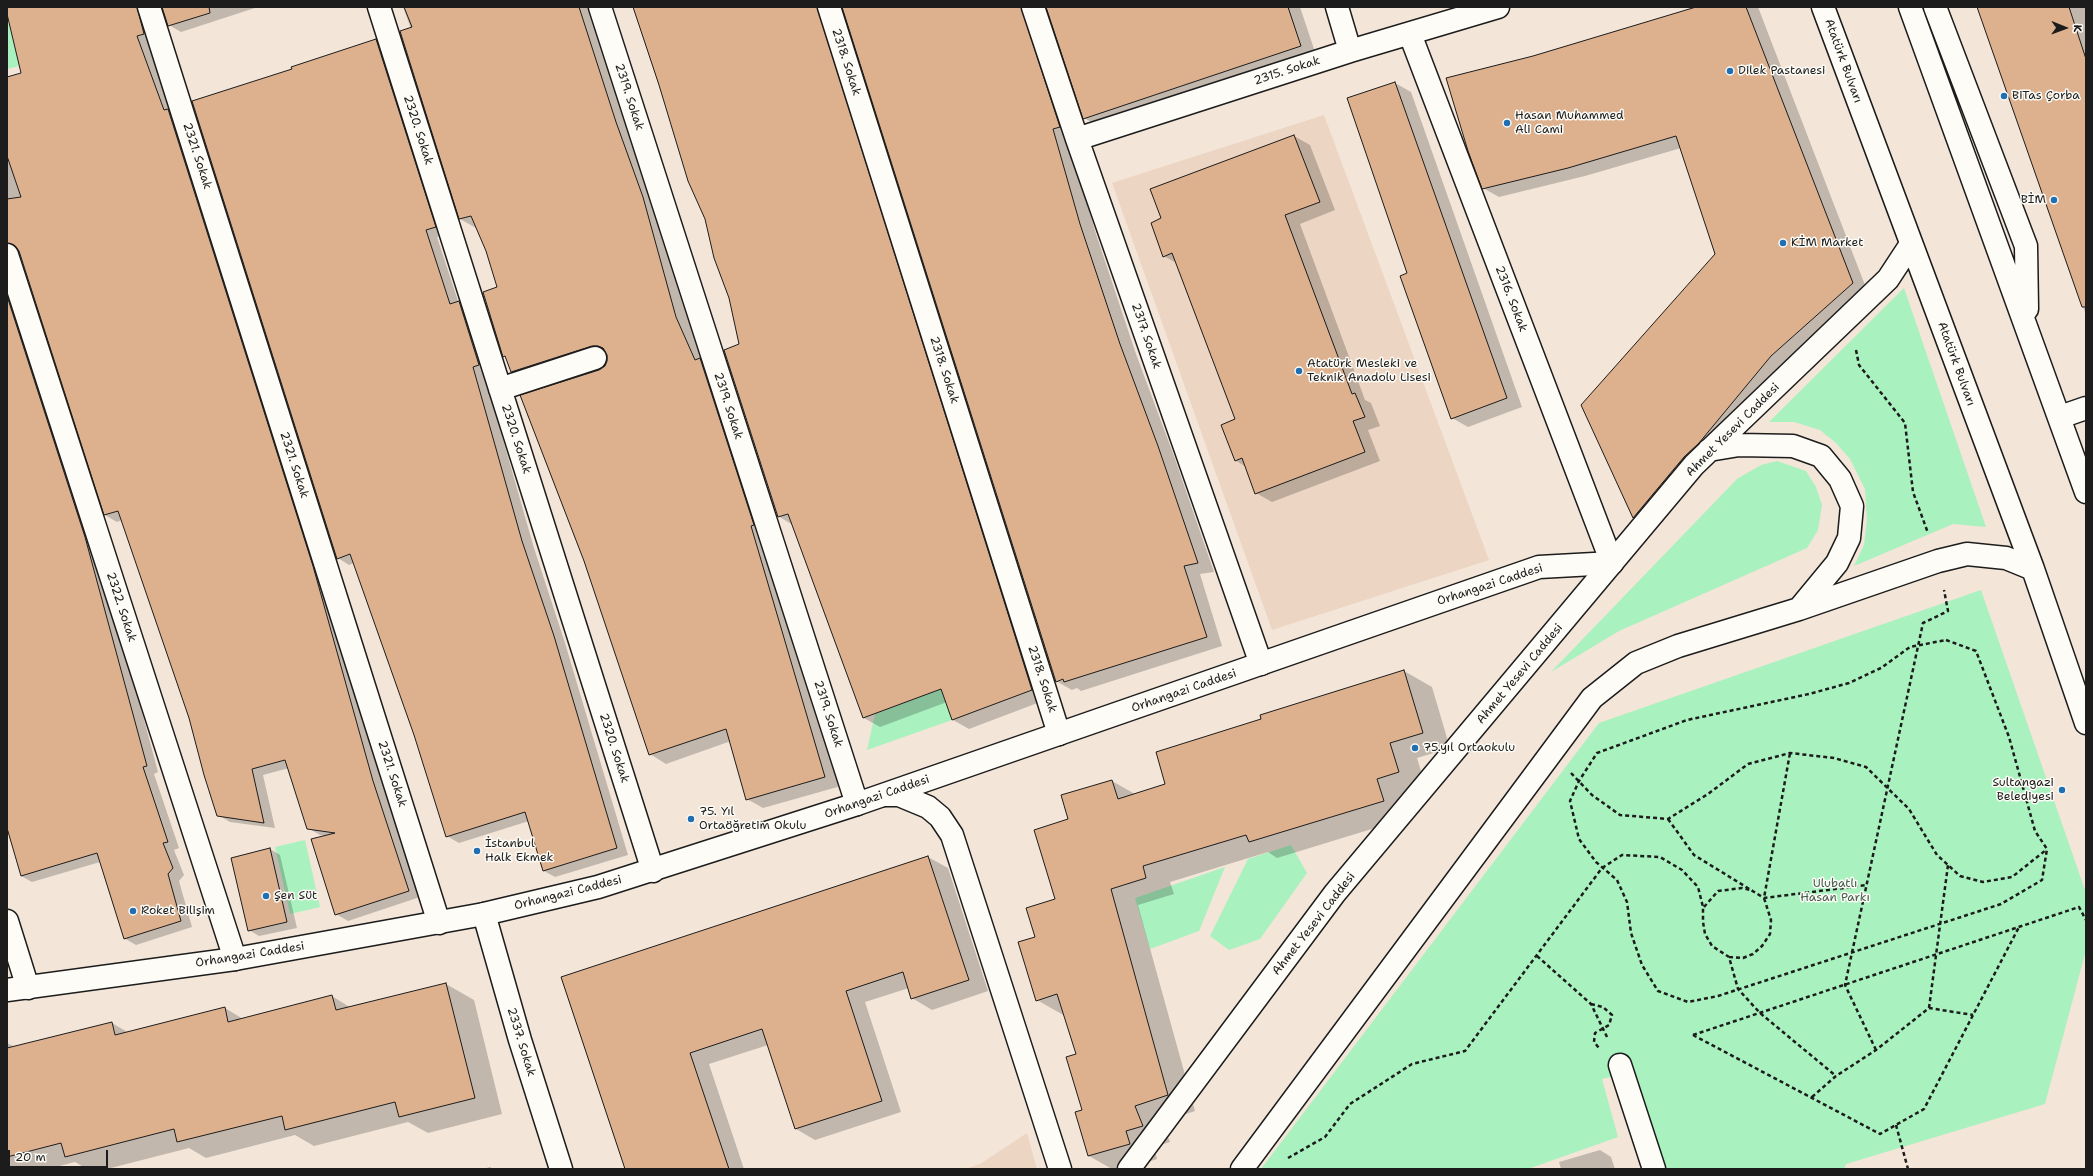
<!DOCTYPE html>
<html>
<head>
<meta charset="utf-8">
<style>
	body { margin:0 }
	#map { position:relative; width:2093px; height:1176px; overflow:hidden; background:#f3e5d8; font-family:"Shantell Sans",sans-serif }
	canvas { display:block }
	.frame { position:absolute; inset:0; border:8px solid #1c1c1c; pointer-events:none }
	.north { position:absolute; left:2045px; top:8px; width:40px; height:40px; -webkit-text-stroke:3px #fdfcf7; paint-order:stroke; rotate:91deg; font-size:11px; font-weight:700; line-height:16px; text-align:center; color:#1c1c1c }
	.north::after { content:''; display:block; margin:auto; width:14px; height:18px; background:#1c1c1c; clip-path:polygon(50% 0,100% 100%,50% 72%,0 100%) }
	.scale { position:absolute; left:8px; top:1150px; width:100px; height:18px; box-sizing:border-box; border:2px solid #1c1c1c; border-top:0; padding-left:5px; font-size:12px; line-height:14px; white-space:nowrap; color:#1c1c1c; -webkit-text-stroke:3px #fdfcf7; paint-order:stroke }
</style>
</head>
<body>
<div id="map">
<canvas width="2093" height="1176"></canvas>
<div class="frame"></div>
<div class="north">K</div>
<div class="scale">20 m</div>
</div>
<script>
const c = document.querySelector('canvas').getContext('2d');
c.lineJoin = 'round';
function fillPath(path, color) {
  c.fillStyle = color;
  c.fill(path, 'evenodd');
}
function poly(rows) {
  const path = new Path2D();
  for (const r of rows) {
    path.moveTo(r[0], r[1]);
    for (let i = 2; i < r.length; i += 2) path.lineTo(r[i], r[i + 1]);
  }
  return path;
}
function stroke(path, color, width, dash) {
  c.strokeStyle = color;
  c.lineWidth = width;
  c.lineCap = dash ? 'butt' : 'round';
  c.setLineDash(dash || []);
  c.stroke(path);
}
function drawText(font, color, halo, rows, align = 'center') {
  c.font = font + ' "Shantell Sans",sans-serif';
  c.lineWidth = 3;
  c.setLineDash([]);
  c.textBaseline = 'middle';
  c.strokeStyle = halo;
  c.fillStyle = color;
  for (const [text, x, y, turn = 0] of rows) {
    c.save();
    c.translate(x, y);
    c.rotate((+turn || 0) * Math.PI / 180);
    c.textAlign = isNaN(turn) ? turn : align;
    if (halo) c.strokeText(text, 0, 0);
    c.fillText(text, 0, 0);
    c.restore();
  }
}
fillPath(poly([
	[1324,115,1489,560,1272,630,1112,183],
	[1027,1133,1037,1169,965,1169,980,1164]
]), '#ecd5c2');
fillPath(poly([
	[7,14,19,66,7,69],
	[1904,288,1986,527,1953,524,1854,566,1864,545,1867,520,1865,489,1850,459,1836,443,1820,430,1794,422,1769,422],
	[1777,461,1806,471,1816,487,1822,505,1818,530,1807,548,1619,631,1551,672,1737,479,1761,465],
	[1981,590,2086,893,2086,950,2045,1104,1846,1164,1844,1169,1666,1169,1631,1072,1602,1079,1618,1137,1528,1169,1261,1169,1599,723],
	[940,686,952,720,867,750,875,714,936,691],
	[305,840,320,907,290,914,275,847],
	[1291,845,1307,873,1260,939,1229,950,1210,936,1248,859],
	[1225,867,1199,931,1150,949,1135,898]
]), '#a9f1be');
fillPath(poly([
	[7,7,151,7,156,40,148,43,175,114,324,574,384,788,420,897,348,921,336,914,326,836,320,835,308,828,289,768,263,775,275,828,230,822,218,815,190,718,122,520,117,522,105,515,20,251,15,249,7,258,7,78,22,73],
	[162,7,258,7,181,32,169,25],
	[403,7,591,7,658,207,691,327,708,364,841,786,763,808,747,799,731,741,666,764,650,754,599,371,605,367,608,361,608,355,528,381,512,371,507,358,504,356,499,288,487,251,476,228,460,219,401,32,411,29],
	[634,7,837,7,1048,699,969,729,953,720,947,702,880,727,864,718,793,525,778,516,730,298,706,219,689,180],
	[843,7,1040,7,1068,138,1096,234,1136,354,1174,456,1214,572,1200,574,1222,646,1081,691,1077,688,1072,690,1056,681],
	[1047,7,1300,7,1316,55,1100,127,1084,118],
	[1700,7,1758,7,1868,293,1650,527,1634,518,1582,405,1717,254,1681,148,1585,176,1499,197,1483,188,1534,57],
	[1979,7,2086,7,2086,315,2026,139],
	[376,40,387,47,447,234,437,237,458,301,470,308,484,373,534,548,565,643,628,855,555,877,544,871,529,821,459,843,447,836,415,735,354,563,349,565,338,558,293,69],
	[1395,83,1411,92,1522,407,1468,427,1452,418,1408,274],
	[1294,136,1310,145,1335,210,1300,224,1365,400,1371,403,1380,426,1368,430,1380,461,1272,502,1256,493,1246,467,1235,460,1237,420,1178,264,1164,256,1163,219,1151,190],
	[7,268,97,544,158,772,154,774,179,848,174,850,184,875,179,881,192,927,136,945,124,938,100,862,32,882,21,876,7,824],
	[1404,671,1432,687,1450,748,1417,758,1426,788,1411,817,1277,858,1268,852,1170,882,1174,894,1138,905,1195,1111,1162,1122,1170,1142,1154,1147,1157,1159,1126,1169,1112,1169,1089,1156,1076,1113,1083,1110,1077,1055,1065,1016,1037,1000,1036,938,1056,899,1070,820,1112,781,1135,794,1167,785,1262,720],
	[270,849,280,855,297,928,259,936,249,930],
	[928,857,948,868,988,991,932,1010,912,998,909,988,865,1002,901,1112,815,1140,796,1129,768,1045,709,1064,744,1169,626,1169,562,978],
	[446,984,474,1000,502,1114,428,1133,408,1122,314,1146,295,1135,206,1158,189,1148,107,1169,87,1169,75,1162,48,1169,7,1169,7,1043,15,1047,112,1023,129,1033,225,1008,243,1019,332,996,351,1008],
	[1600,1150,1611,1157,1615,1169,1561,1169,1559,1162],
	[490,1167,493,1169,483,1169]
]), '#0003');
const building = poly([
	[7,7,137,7,144,34,137,36,164,110,168,109,313,566,373,781,409,891,335,915,311,839,335,833,307,829,285,760,252,769,264,823,217,816,204,775,189,718,118,511,104,515,19,251,15,246,7,243,7,199,21,197,7,156,7,77,21,73,7,14,7,7],
	[162,7,209,7,210,13,168,26,162,7],
	[404,7,579,7,616,122,643,197,676,317,695,360,700,358,754,525,751,526,825,777,746,800,726,729,649,755,584,561,520,395,599,370,605,366,607,361,607,355,603,348,598,346,592,346,511,372,505,356,503,357,483,292,497,287,486,251,471,216,459,219,400,31,412,27,404,7],
	[633,7,817,7,1032,690,952,720,941,689,863,718,788,514,778,517,724,350,739,344,729,298,714,258,705,219,688,181,659,85,633,7],
	[842,7,1021,7,1060,127,1053,129,1080,224,1120,344,1158,446,1198,563,1184,566,1207,637,1064,682,1063,679,1056,682,842,7],
	[1046,7,1288,7,1301,46,1083,119,1046,7],
	[1696,7,1746,7,1853,283,1771,356,1699,443,1684,457,1633,518,1581,405,1715,254,1676,136,1568,168,1482,189,1468,151,1446,78,1533,56,1696,7],
	[1977,7,2069,7,2086,59,2086,307,2082,307,1977,7],
	[376,39,436,227,426,230,450,304,459,301,479,365,473,367,522,541,554,636,617,848,543,871,525,812,446,837,414,735,350,554,337,559,192,101,292,69,291,67,376,39],
	[1395,82,1507,398,1451,419,1400,276,1407,273,1347,98,1395,82],
	[1294,135,1320,202,1285,215,1352,394,1355,393,1365,417,1353,421,1365,452,1255,494,1242,458,1235,461,1221,425,1235,419,1172,253,1163,257,1151,223,1161,218,1150,189,1294,135],
	[7,296,85,537,147,766,143,767,168,842,163,843,173,868,168,874,181,921,124,939,97,853,21,876,7,828,7,296],
	[1404,670,1423,733,1390,743,1399,772,1377,779,1384,801,1249,842,1246,835,1143,866,1146,878,1111,889,1168,1095,1135,1106,1143,1126,1126,1131,1130,1144,1088,1156,1075,1112,1082,1110,1066,1057,1076,1054,1057,994,1036,1001,1018,942,1035,937,1026,908,1055,899,1034,830,1068,819,1061,795,1112,780,1118,799,1165,784,1156,752,1261,719,1260,715,1404,670],
	[270,848,287,922,248,931,231,858,270,848],
	[928,856,969,980,911,999,903,972,846,991,882,1101,795,1129,762,1029,690,1053,729,1169,625,1169,561,977,928,856],
	[446,983,475,1098,399,1117,395,1102,285,1130,282,1116,177,1142,174,1129,65,1157,61,1143,7,1157,7,1048,112,1022,115,1035,225,1007,228,1022,332,995,336,1010,446,983]
]);
fillPath(building, '#ddb08e');
stroke(building, '#1c1c1c', 1);
const minor = poly([
	[149,7,439,923],
	[379,7,653,871],
	[600,7,857,804],
	[829,7,1059,734],
	[1033,7,1077,139,1261,664],
	[1337,7,1350,51],
	[1410,34,1612,563],
	[1077,139,1350,51,1498,7],
	[7,255,235,959],
	[500,389,595,358],
	[484,914,520,1040,561,1169],
	[7,921,28,988],
	[1620,1065,1654,1169]
]);
const secondary = poly([
	[2060,417,2086,408],
	[7,990,235,959,484,914,598,887,857,804,1539,567,1612,563]
]);
const primary = poly([
	[1823,7,2033,569,2086,723],
	[1910,7,2086,492],
	[1935,7,2026,246,2027,309],
	[1709,450,1739,445,1793,446,1821,456,1840,479,1852,506,1849,538,1837,563,1799,609],
	[885,795,899,795,928,807,940,817,952,835,1060,1169],
	[1129,1169,1335,893,1694,465,1888,279,1911,244],
	[1242,1169,1592,698,1636,663,1678,646,1799,609,1938,561,1967,554,2006,558,2033,569]
]);
stroke(minor, '#1c1c1c', 25);
stroke(secondary, '#1c1c1c', 25);
stroke(primary, '#1c1c1c', 25);
stroke(poly([
	[1856,350,1859,365,1905,423,1913,492,1928,533],
	[1946,640,1976,651,2009,737,2035,831,2047,849,2042,880,2001,904,1718,996,1688,1002,1658,991,1642,965,1631,933,1627,902,1617,880,1596,862,1579,839,1570,801,1579,781,1597,753,1687,720,1809,694,1849,683,1881,668,1910,647,1946,640],
	[1571,773,1592,795,1620,815,1668,819,1708,794,1748,764,1790,753,1834,758,1866,767,1909,809,1937,855,1960,876,1983,882,2012,877,2046,850],
	[1668,819,1694,855,1764,898,1867,885],
	[1704,907,1718,891,1742,888,1750,890],
	[1537,956,1591,1004,1608,1039],
	[1729,957,1743,958,1753,954,1762,946,1770,934,1771,920,1764,898,1790,753],
	[1591,1004,1603,1007,1612,1015,1609,1025,1595,1033,1594,1042,1599,1048],
	[1929,1008,1948,865],
	[1693,1035,1880,1134,1924,1109,2019,927],
	[1693,1035,2079,907,2086,920],
	[1876,1050,1845,985,1923,623,1948,611,1944,590],
	[1812,1097,1836,1076,1876,1050,1929,1008,1973,1015],
	[1896,1125,1908,1169],
	[1288,1158,1325,1137,1350,1104,1412,1064,1465,1051,1602,868,1622,855,1660,857,1682,870,1698,887,1703,907,1703,922,1705,934,1712,946,1729,957,1738,989,1760,1013,1836,1076]
]), '#1c1c1c', 2.5, [4, 3]);
stroke(minor, '#fdfcf7', 22);
stroke(secondary, '#fdfcf7', 22);
stroke(primary, '#fdfcf7', 22);
for (const [x, y, r, color] of [
	[1730,71,4,"#1f6fb2"],
	[2004,96,4,"#1f6fb2"],
	[1507,123,4,"#1f6fb2"],
	[2054,200,4,"#1f6fb2"],
	[1783,243,4,"#1f6fb2"],
	[1299,371,4,"#1f6fb2"],
	[1415,748,4,"#1f6fb2"],
	[2062,790,4,"#1f6fb2"],
	[691,819,4,"#1f6fb2"],
	[477,851,4,"#1f6fb2"],
	[266,896,4,"#1f6fb2"],
	[133,911,4,"#1f6fb2"]
]) {
  const dot = new Path2D();
  dot.arc(x, y, r, 0, 2 * Math.PI);
  c.fillStyle = color;
  c.fill(dot);
  stroke(dot, '#fdfcf7', 1.5);
}
drawText('12px', '#1c1c1c', '#fdfcf7', [
	["Atatürk Bulvarı",1843,61,70],
	["2318. Sokak",846,62,72],
	["2315. Sokak",1287,71,-18],
	["2319. Sokak",629,97,72],
	["2320. Sokak",418,130,72],
	["2321. Sokak",197,156,72],
	["2316. Sokak",1511,299,69],
	["2317. Sokak",1146,336,71],
	["Atatürk Bulvarı",1956,364,70],
	["2318. Sokak",944,370,72],
	["2319. Sokak",728,406,72],
	["Ahmet Yesevi Caddesi",1733,430,-45],
	["2320. Sokak",516,439,72],
	["2321. Sokak",294,465,72],
	["Orhangazi Caddesi",1490,585,-18],
	["2322. Sokak",121,607,72],
	["Ahmet Yesevi Caddesi",1520,674,-50],
	["2318. Sokak",1042,679,72],
	["Orhangazi Caddesi",1184,691,-19],
	["2319. Sokak",828,714,72],
	["2320. Sokak",614,748,72],
	["2321. Sokak",392,774,72],
	["Orhangazi Caddesi",877,797,-19],
	["Orhangazi Caddesi",568,893,-14],
	["Ahmet Yesevi Caddesi",1314,924,-52],
	["Orhangazi Caddesi",250,955,-9],
	["2337. Sokak",521,1042,73]
]);
drawText('12px', '#1c1c1c', '#fdfcf7', [
	["Dilek Pastanesi",1738,71],
	["BiTas Çorba",2012,96],
	["Hasan Muhammed",1515,116],
	["Ali Cami",1515,130],
	["BİM",2046,200,"right"],
	["KİM Market",1791,243],
	["Atatürk Mesleki ve",1307,364],
	["Teknik Anadolu Lisesi",1307,378],
	["75.yıl Ortaokulu",1423,748],
	["Sultangazi",2054,783,"right"],
	["Belediyesi",2054,797,"right"],
	["75. Yıl",699,812],
	["Ortaöğretim Okulu",699,826],
	["İstanbul",485,844],
	["Halk Ekmek",485,858],
	["Şen Süt",274,896],
	["Roket Bilişim",141,911]
], 'left');
drawText('12px', '#465c4d', '#fdfcf7', [
	["Ulubatlı",1835,884],
	["Hasan Parkı",1835,898]
]);
</script>
</body>
</html>
